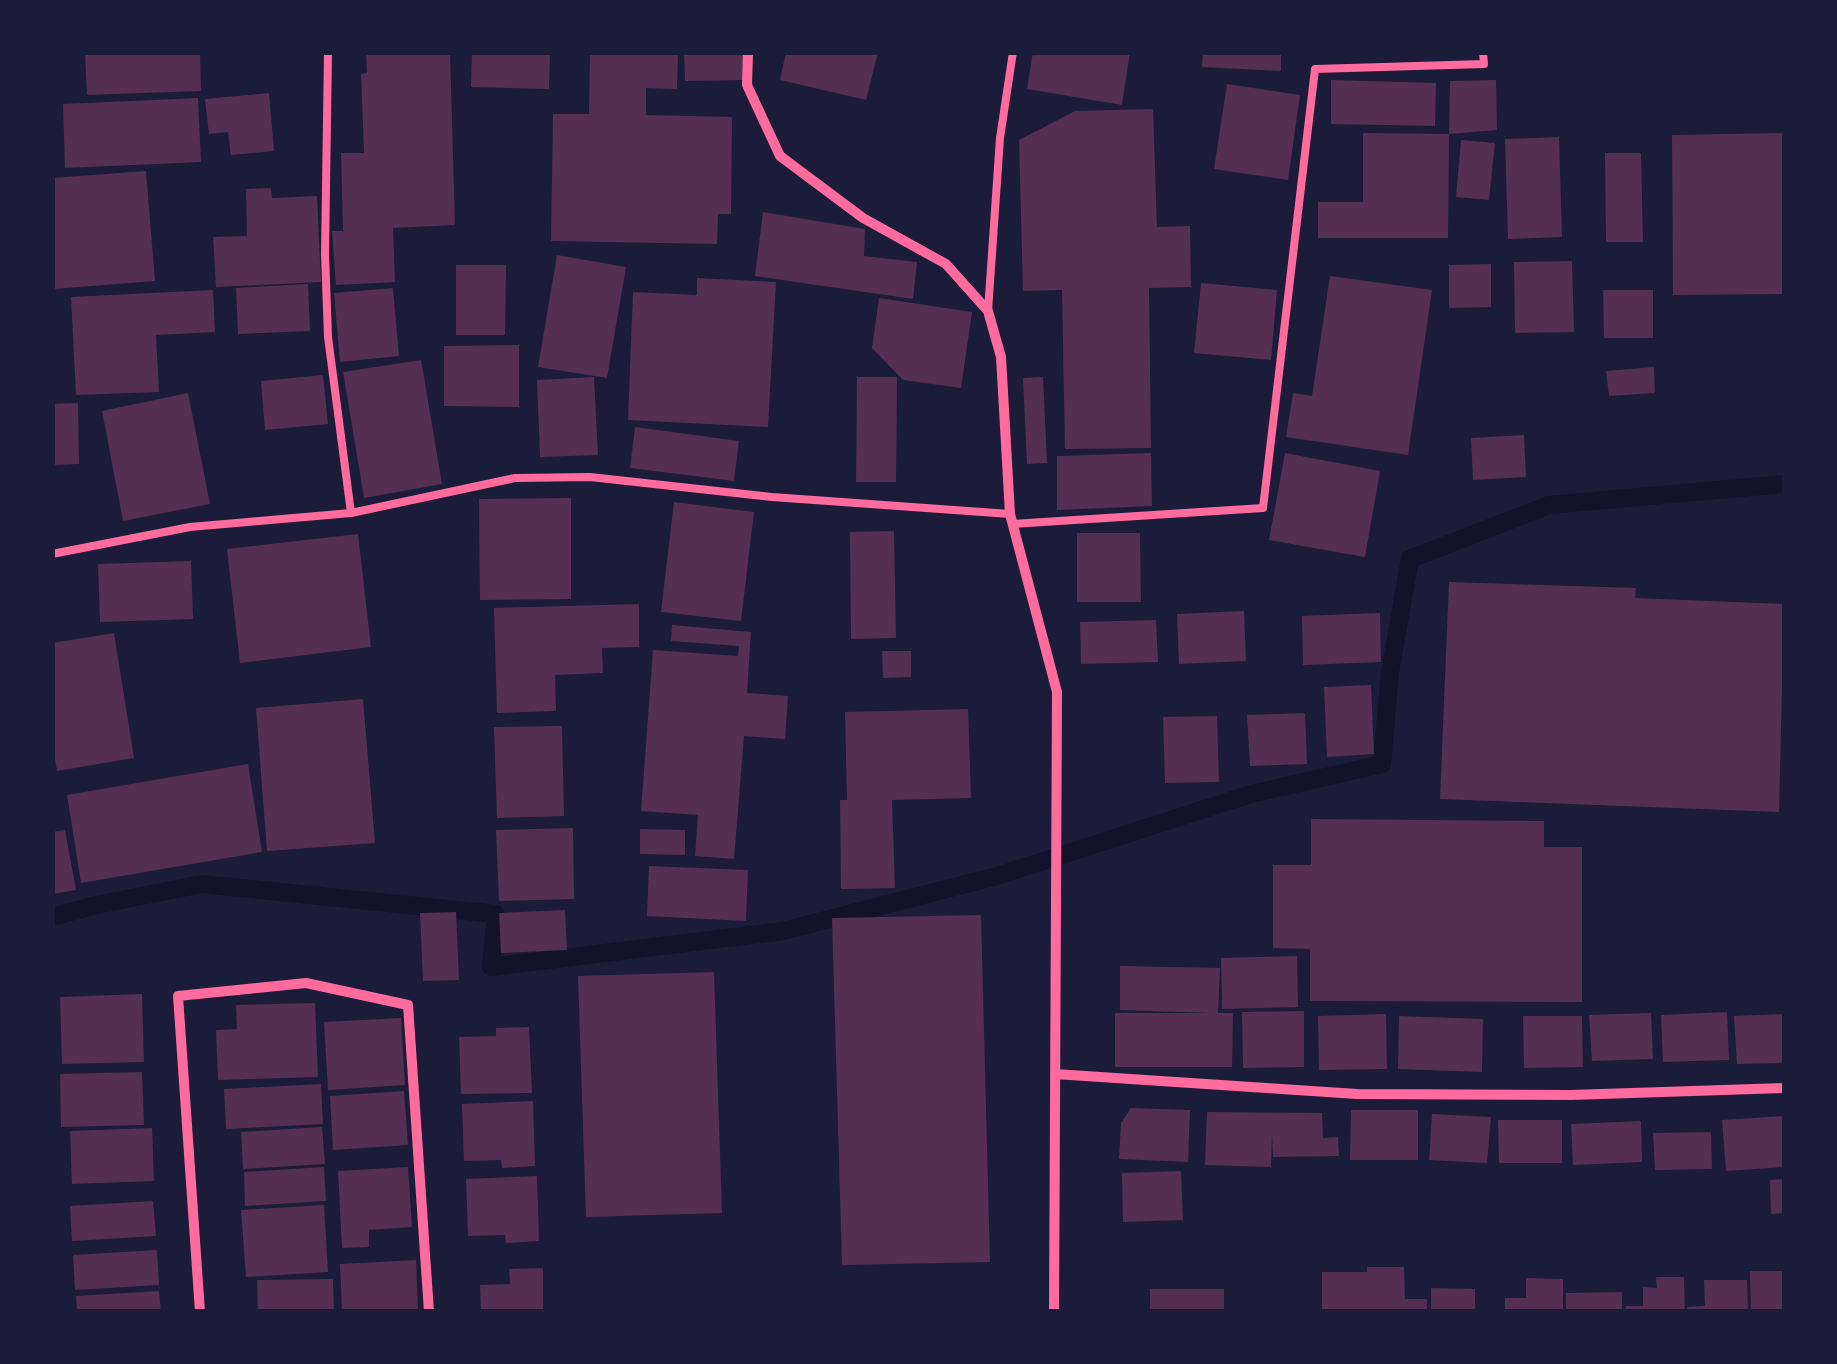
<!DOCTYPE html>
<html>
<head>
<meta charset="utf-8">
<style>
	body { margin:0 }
	#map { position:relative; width:1837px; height:1364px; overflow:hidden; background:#1b1b3a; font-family:Commissioner,sans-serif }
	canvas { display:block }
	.frame { position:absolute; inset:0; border:55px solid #1b1b3a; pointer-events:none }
</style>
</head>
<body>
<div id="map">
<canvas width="1837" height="1364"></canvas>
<div class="frame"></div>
</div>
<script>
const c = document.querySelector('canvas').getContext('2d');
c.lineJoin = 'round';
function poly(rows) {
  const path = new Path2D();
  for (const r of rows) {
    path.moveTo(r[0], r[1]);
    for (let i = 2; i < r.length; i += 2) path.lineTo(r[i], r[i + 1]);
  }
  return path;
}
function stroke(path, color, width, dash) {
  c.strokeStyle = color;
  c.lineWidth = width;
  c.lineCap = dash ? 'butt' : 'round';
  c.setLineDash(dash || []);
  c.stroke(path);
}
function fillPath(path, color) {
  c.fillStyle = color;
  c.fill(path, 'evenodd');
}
stroke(poly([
	[52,917,96,905,202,884,496,914,491,967,783,931,997,876,1251,794,1382,764,1390,672,1410,559,1549,505,1784,484]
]), '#12122b', 18);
fillPath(poly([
	[85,52,200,52,201,91,87,95],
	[366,52,450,52,455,225,393,228,395,282,336,285,332,231,343,231,341,153,364,153,361,74,367,73],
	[472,52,550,52,549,89,471,87],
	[590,52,678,52,677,89,646,88,646,115,732,117,731,214,718,214,717,244,551,241,553,114,589,114],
	[684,52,743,52,743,80,685,81],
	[786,52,878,52,866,100,780,80],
	[1033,52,1130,52,1122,105,1027,89],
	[1203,52,1281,52,1281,71,1202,67],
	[1331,80,1436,83,1435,126,1331,124],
	[1496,80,1497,130,1449,134,1448,238,1318,238,1318,202,1363,202,1363,133,1449,134,1450,81],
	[1227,84,1300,95,1288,180,1214,169],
	[269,93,274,151,231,155,228,132,209,134,205,99],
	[198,98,201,162,65,168,63,104],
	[1153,109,1157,227,1190,226,1191,287,1149,288,1151,448,1065,449,1062,290,1023,291,1019,140,1075,111],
	[1784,133,1784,294,1673,295,1672,135],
	[1559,137,1562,237,1508,239,1505,139],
	[1461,140,1495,143,1489,200,1456,197],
	[1605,153,1641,153,1643,242,1606,242],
	[146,171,155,281,53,289,52,178],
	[271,188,272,198,317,196,321,282,216,287,213,237,247,236,246,189],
	[763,212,865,229,864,256,917,262,913,299,755,276],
	[557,255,626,267,607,378,538,367],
	[1572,261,1574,332,1515,333,1514,262],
	[1491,264,1491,307,1449,308,1449,265],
	[456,265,506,265,505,335,456,335],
	[1330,276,1432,290,1408,455,1286,437,1293,393,1312,396],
	[697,278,776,282,768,427,628,420,633,292,697,295],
	[1201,283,1277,290,1271,360,1194,353],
	[308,284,310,331,238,334,236,288],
	[393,288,399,356,340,362,334,293],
	[213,290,215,332,156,335,159,392,76,395,71,297],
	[1603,290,1653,290,1653,338,1604,338],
	[879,298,972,312,961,388,903,380,872,348],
	[519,345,519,407,444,406,444,346],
	[421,360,442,484,364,498,343,372],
	[1654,367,1655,393,1609,396,1606,371],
	[323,375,328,424,265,430,261,381],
	[594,377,598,455,540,457,537,380],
	[857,377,897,377,896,482,856,482],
	[1043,377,1047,463,1027,464,1023,378],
	[188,393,210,504,123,521,102,411],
	[78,403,79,464,52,465,52,404],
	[635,427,739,441,734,481,630,468],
	[1524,435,1526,477,1473,480,1471,438],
	[1151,453,1152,506,1057,510,1057,456],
	[1285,453,1380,471,1365,557,1269,540],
	[571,498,571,599,480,600,479,499],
	[674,502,754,512,741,621,661,612],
	[894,531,896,638,851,639,850,532],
	[1077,533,1140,533,1141,602,1077,602],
	[358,534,371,647,240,663,227,549],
	[191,561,193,619,100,622,98,564],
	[1449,582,1636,588,1635,598,1784,604,1779,812,1440,799],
	[639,604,639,647,602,648,603,673,555,675,556,711,497,713,494,608],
	[1244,611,1246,661,1179,664,1177,614],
	[1380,613,1381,662,1303,665,1302,616],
	[1156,620,1158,662,1081,664,1080,622],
	[672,625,751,632,747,693,788,696,785,739,744,736,734,859,695,856,698,815,641,811,653,650,738,656,739,646,671,641],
	[114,633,134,758,57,771,52,741,52,643],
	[882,651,911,651,911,677,883,678],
	[1371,685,1374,754,1327,757,1324,687],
	[363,699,375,843,267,851,256,708],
	[968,709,971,798,892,800,895,888,841,889,840,800,847,800,845,712],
	[1305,713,1307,764,1250,766,1247,715],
	[1217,716,1219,782,1165,783,1163,717],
	[562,726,564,816,497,818,494,727],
	[248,764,262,852,81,883,67,795],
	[1311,819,1544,821,1544,847,1582,847,1582,1002,1310,1001,1310,949,1273,948,1273,865,1311,865],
	[573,828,574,899,499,901,496,830],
	[640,829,685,830,685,855,640,854],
	[65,830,76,890,52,894,52,832],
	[649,866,748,870,746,921,647,916],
	[565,910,567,950,501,953,499,913],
	[456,912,459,980,423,981,420,913],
	[981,915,990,1262,842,1265,832,918],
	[1297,956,1298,1007,1222,1009,1221,958],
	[1120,966,1220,968,1218,1013,1233,1013,1232,1067,1115,1067,1115,1013,1210,1013,1120,1010],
	[714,972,722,1213,586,1217,578,976],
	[142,994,144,1062,62,1064,60,997],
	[315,1003,318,1077,218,1080,216,1030,237,1029,236,1005],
	[1304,1011,1304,1067,1243,1068,1242,1012],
	[1727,1012,1729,1060,1663,1062,1661,1015],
	[1651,1013,1653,1059,1592,1061,1589,1015],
	[1386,1014,1387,1069,1319,1070,1318,1016],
	[1784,1014,1784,1063,1737,1064,1734,1016],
	[1399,1016,1483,1019,1482,1072,1398,1069],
	[1523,1016,1582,1016,1583,1067,1524,1068],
	[401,1018,405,1085,328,1090,324,1022],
	[529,1027,532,1093,461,1094,459,1037,496,1036,496,1028],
	[142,1072,144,1125,61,1127,60,1074],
	[321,1084,323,1124,226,1129,224,1089],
	[404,1091,408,1145,333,1150,330,1096],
	[533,1101,535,1166,502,1168,501,1160,464,1161,462,1104],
	[1131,1108,1190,1110,1188,1162,1119,1159,1121,1123],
	[1351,1110,1418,1110,1418,1160,1350,1160],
	[1207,1112,1322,1113,1323,1138,1338,1137,1339,1156,1273,1157,1272,1133,1271,1167,1205,1165],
	[1432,1114,1491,1117,1487,1163,1429,1160],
	[1783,1116,1784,1167,1726,1171,1722,1120],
	[1498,1120,1562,1120,1562,1163,1499,1163],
	[1641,1121,1642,1162,1573,1165,1571,1124],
	[322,1127,325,1164,243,1169,241,1132],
	[152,1128,154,1181,72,1184,70,1131],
	[1711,1132,1712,1169,1655,1170,1653,1133],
	[324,1167,326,1201,245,1206,244,1172],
	[408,1167,412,1227,369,1230,369,1247,342,1248,338,1171],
	[1181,1171,1183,1220,1123,1222,1122,1173],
	[537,1176,539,1241,506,1243,505,1235,468,1236,466,1179],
	[1784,1179,1784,1213,1771,1214,1770,1180],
	[153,1201,156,1236,72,1241,70,1206],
	[324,1205,328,1272,246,1277,241,1210],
	[157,1250,159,1285,75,1290,73,1255],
	[416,1260,418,1312,342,1312,340,1264],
	[1367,1267,1404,1267,1405,1299,1427,1299,1427,1312,1322,1312,1322,1272,1367,1272],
	[543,1268,543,1312,481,1312,480,1285,510,1284,509,1269],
	[1750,1271,1784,1271,1784,1312,1751,1312],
	[1656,1277,1684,1277,1685,1312,1626,1312,1626,1306,1643,1306,1643,1287,1657,1288],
	[1526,1278,1563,1279,1563,1312,1505,1312,1505,1298,1526,1298],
	[333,1279,334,1312,258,1312,257,1280],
	[1704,1280,1747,1280,1748,1312,1687,1312,1687,1307,1705,1306],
	[1431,1288,1475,1289,1475,1312,1431,1312],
	[1150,1289,1224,1289,1224,1312,1150,1312],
	[159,1291,161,1312,77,1312,76,1296],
	[1622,1292,1622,1312,1566,1312,1566,1293]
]), '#542f53');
stroke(poly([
	[328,52,325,254,328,337,351,513],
	[988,311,1000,138,1013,52],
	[1012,524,1263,508,1315,69,1484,64,1483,52],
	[52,554,190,527,351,513,515,478,590,477,772,497,1010,514]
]), '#ff6b9d', 8);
stroke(poly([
	[748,52,747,85,780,156,863,218,946,264,988,311,1001,357,1010,514,1057,692,1054,1312],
	[1055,1074,1357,1094,1571,1095,1784,1088],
	[200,1312,178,996,306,983,408,1005,429,1312]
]), '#ff6b9d', 10);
</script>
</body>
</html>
